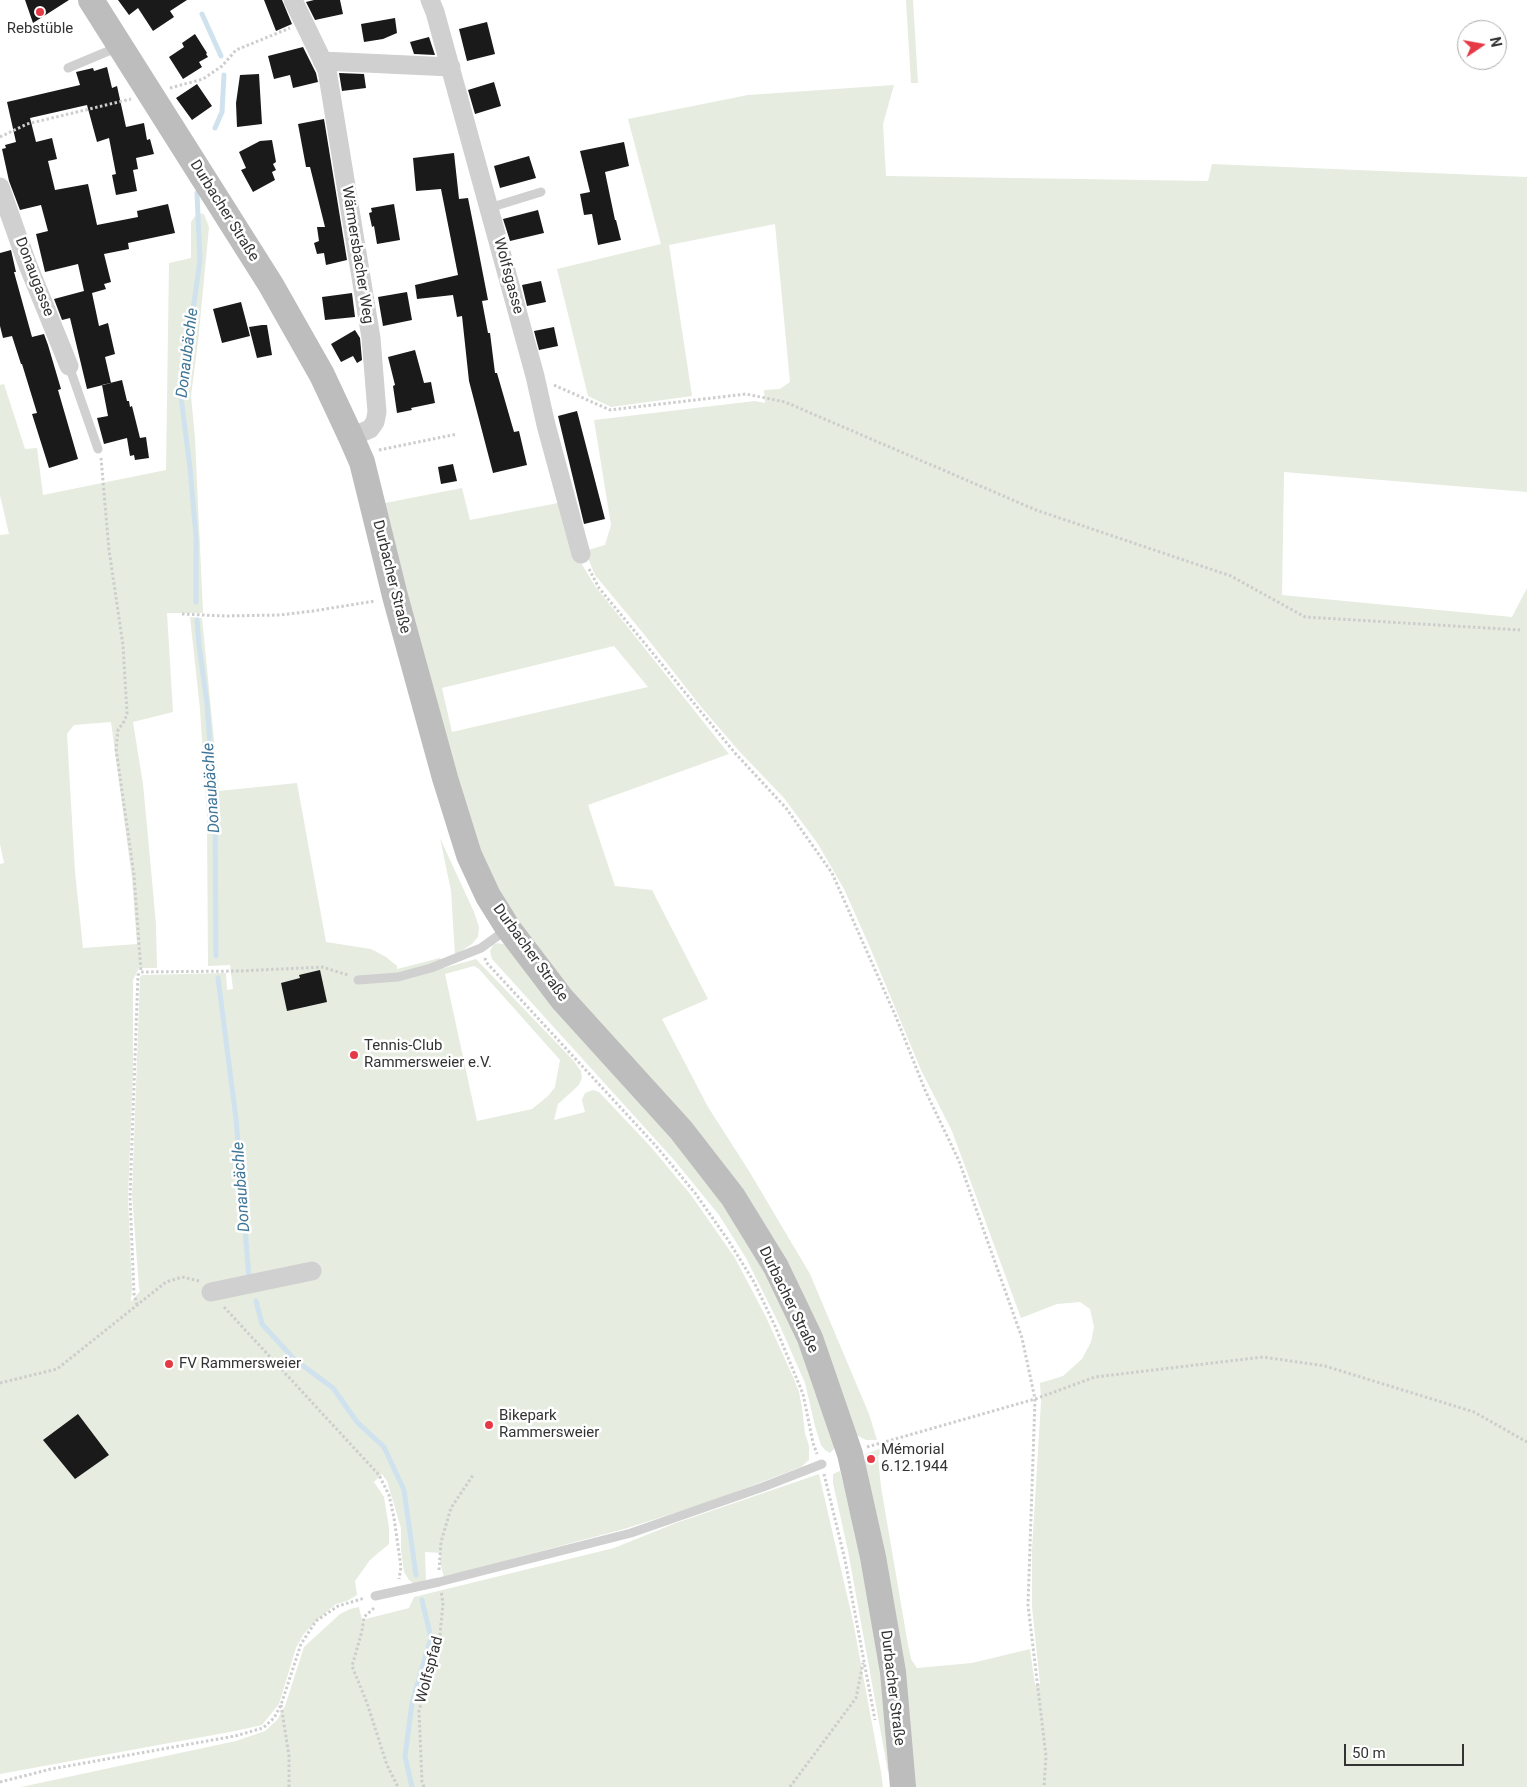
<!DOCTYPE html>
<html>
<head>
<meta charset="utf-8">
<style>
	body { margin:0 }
	#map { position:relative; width:1527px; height:1787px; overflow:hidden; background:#fff; font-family:Roboto,sans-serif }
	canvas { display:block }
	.north { position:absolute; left:1457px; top:20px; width:50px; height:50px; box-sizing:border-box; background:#fff; border:1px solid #adadad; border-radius:50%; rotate:78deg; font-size:14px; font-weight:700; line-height:20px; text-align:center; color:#333 }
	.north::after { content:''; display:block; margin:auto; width:18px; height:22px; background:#e63946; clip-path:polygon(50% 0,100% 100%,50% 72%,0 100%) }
	.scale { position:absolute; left:1344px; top:1744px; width:120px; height:22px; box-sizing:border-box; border:2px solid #333; border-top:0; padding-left:6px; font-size:15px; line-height:18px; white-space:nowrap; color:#333; -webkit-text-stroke:4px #fff; paint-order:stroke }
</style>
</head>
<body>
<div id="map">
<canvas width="1527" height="1787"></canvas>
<div class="north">N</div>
<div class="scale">50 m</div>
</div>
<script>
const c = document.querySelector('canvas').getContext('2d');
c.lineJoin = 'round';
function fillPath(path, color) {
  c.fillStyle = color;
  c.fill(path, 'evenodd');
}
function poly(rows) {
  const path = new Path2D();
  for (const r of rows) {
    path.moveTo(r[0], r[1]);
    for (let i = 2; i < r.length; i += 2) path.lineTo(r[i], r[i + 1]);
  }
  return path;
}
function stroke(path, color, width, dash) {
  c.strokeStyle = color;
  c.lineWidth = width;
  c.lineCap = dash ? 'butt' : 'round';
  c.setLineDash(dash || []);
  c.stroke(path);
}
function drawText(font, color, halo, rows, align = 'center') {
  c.font = font + ' Roboto,sans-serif';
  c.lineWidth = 5;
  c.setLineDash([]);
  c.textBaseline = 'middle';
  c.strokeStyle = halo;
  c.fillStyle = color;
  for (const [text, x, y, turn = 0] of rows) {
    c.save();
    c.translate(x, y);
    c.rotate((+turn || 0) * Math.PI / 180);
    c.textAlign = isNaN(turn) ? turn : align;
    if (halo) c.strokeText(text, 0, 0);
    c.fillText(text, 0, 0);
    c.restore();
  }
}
fillPath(poly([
	[906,0,913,0,918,83,911,83],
	[894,85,883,124,886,176,1208,181,1212,164,1527,177,1527,492,1284,472,1282,595,1512,617,1527,588,1527,1787,915,1787,864,1465,866,1454,884,1447,878,1457,881,1487,908,1645,911,1659,917,1668,972,1663,1030,1649,1035,1685,1040,1684,1032,1607,1032,1549,1041,1402,1040,1383,1063,1376,1082,1359,1091,1342,1094,1327,1090,1309,1080,1302,1057,1304,1021,1318,952,1131,921,1070,869,945,844,889,818,844,784,798,739,751,702,708,643,633,595,575,585,551,605,545,611,525,594,420,755,401,765,403,764,390,780,389,790,382,775,224,669,245,692,396,611,407,588,396,557,269,661,244,628,119,748,95],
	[197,213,204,214,209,227,198,342,191,396,195,438,203,613,167,613,173,712,133,722,143,784,150,858,156,925,157,968,139,968,133,980,133,1072,128,1198,132,1288,131,1302,140,1291,139,1288,132,1195,140,977,142,975,226,973,227,990,233,989,230,965,208,966,207,817,200,709,190,617,202,618,219,791,297,783,326,942,371,949,386,957,397,966,397,969,440,958,444,968,476,959,573,1060,581,1071,582,1078,579,1085,558,1104,554,1120,585,1112,582,1100,585,1093,593,1090,599,1092,651,1147,691,1195,735,1258,766,1317,794,1379,799,1392,802,1407,805,1433,809,1446,809,1460,801,1467,709,1502,624,1529,444,1577,440,1562,441,1553,425,1552,426,1580,415,1585,409,1580,404,1572,401,1550,401,1528,387,1481,382,1474,374,1482,384,1497,389,1528,389,1544,370,1560,355,1581,357,1595,347,1601,336,1604,316,1621,303,1635,296,1648,279,1704,262,1725,235,1731,0,1774,0,864,4,863,0,844,0,535,9,534,0,495,0,385,4,384,25,449,37,448,43,495,166,470,169,263,191,258,191,222],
	[111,722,132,878,137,944,83,948,75,872,67,734,74,725],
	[474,966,479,969,560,1060,555,1087,548,1096,532,1109,477,1121,445,974],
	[462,488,470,520,558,503,575,553,595,586,729,754,588,805,615,886,652,890,708,999,662,1019,708,1107,749,1171,810,1274,869,1414,877,1440,866,1440,856,1435,792,1276,547,965,485,868,458,796,380,504],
	[614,646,648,687,452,732,442,688],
	[440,838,474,912,479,927,478,937,472,944,455,955,451,891],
	[498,943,507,945,710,1180,788,1312,837,1443,834,1449,830,1453,825,1450,821,1445,815,1426,805,1383,780,1326,746,1258,719,1215,675,1161,492,959,490,951,493,945],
	[840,1471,874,1612,894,1772,888,1772,848,1551,833,1483,833,1474],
	[819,1474,853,1621,881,1772,883,1787,21,1787,236,1741,265,1731,277,1720,285,1706,304,1647,340,1614,350,1609,359,1607,362,1620,409,1608,414,1597,614,1548,676,1523]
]), '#e6ecdf');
stroke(poly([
	[202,14,221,56],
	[215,128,222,112,224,75],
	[196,602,196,536,190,468,181,397,200,260,197,193],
	[197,620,199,645,207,704,215,809,216,956],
	[218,978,236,1119,249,1278],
	[256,1301,262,1324,294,1359,333,1388,357,1422,384,1447,404,1490,416,1575],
	[412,1787,405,1756,412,1703,431,1638,422,1600]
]), '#cfe2ee', 5);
fillPath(poly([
	[25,0,69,0,33,23],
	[118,0,187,0,170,11,174,17,153,31,138,8,129,15],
	[264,0,282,0,292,24,276,31],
	[314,0,340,0,343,14,315,20,306,2],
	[395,18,397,33,383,39,364,42,361,24],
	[487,22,495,54,467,61,459,29],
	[195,34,207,53,206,54,208,57,199,62,202,67,183,79,169,57,184,47,182,43],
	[429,37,435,55,414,54,410,42],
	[303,47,316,73,318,82,293,88,290,75,274,79,268,56],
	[107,67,112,88,117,86,126,127,144,123,147,140,150,139,154,154,136,158,138,169,133,170,137,191,116,195,112,175,116,174,109,138,97,142,87,105,30,118,36,142,52,138,57,159,48,161,55,190,88,184,97,225,138,217,137,211,168,204,175,233,128,243,129,249,104,254,111,282,104,284,106,289,92,293,99,326,108,323,115,354,105,357,111,383,87,389,70,318,62,320,54,299,84,291,78,264,45,272,36,234,48,231,41,205,20,210,9,181,2,149,6,148,5,145,16,142,7,102,80,85,76,72,93,68,94,71],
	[339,73,364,74,366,88,342,91],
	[259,74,262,124,237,127,236,103,240,75],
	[494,82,501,106,475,114,468,90],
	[197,84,212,106,192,120,176,98],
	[324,119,347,260,326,265,324,253,317,254,314,243,319,241,317,227,325,227,310,167,306,167,298,124],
	[272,140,276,162,273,164,276,170,272,172,275,180,253,192,241,170,246,168,239,152,260,141],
	[624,142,629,166,605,172,615,220,616,220,621,240,598,245,592,214,584,215,580,194,590,192,580,151],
	[454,153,459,199,468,198,476,238,488,300,482,301,488,333,490,333,495,373,497,373,514,432,519,431,527,465,493,473,469,381,462,316,457,317,453,295,417,299,415,285,458,275,441,189,416,191,413,158],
	[529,156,536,178,500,188,494,166],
	[394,204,400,240,377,244,374,226,372,227,369,213,372,212,371,208],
	[538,210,544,233,510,241,503,219],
	[11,250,16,272,14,272,32,337,44,334,48,345,61,389,58,390,78,459,49,468,32,414,37,413,22,364,21,364,12,336,3,338,0,326,0,253],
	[541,281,546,302,527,306,522,285],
	[407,292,412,320,383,326,378,297],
	[352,293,355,317,325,320,322,297],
	[241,302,250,336,222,343,213,309],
	[262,325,267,325,272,355,257,358,249,327],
	[554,327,558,346,539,350,534,331],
	[355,330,360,338,362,360,357,363,353,356,341,362,331,344],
	[415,350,424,383,431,382,435,403,411,408,412,410,397,413,393,386,395,385,388,357],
	[122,380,127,401,129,401,130,407,132,406,140,438,146,437,149,458,135,460,134,455,130,456,127,438,104,444,97,418,108,416,102,385],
	[577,411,605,519,584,524,558,416],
	[453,464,457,481,441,484,438,467],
	[320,970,327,1002,287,1011,281,983,300,978,299,975],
	[78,1414,109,1455,75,1479,43,1440]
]), '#1a1a1a');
stroke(poly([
	[170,88,203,79,222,66,236,50,290,28],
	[0,137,27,124,131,99],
	[554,385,610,410,746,394,785,402,1036,510,1231,576,1305,617,1520,630],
	[379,450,457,434],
	[101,458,109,550,123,645,127,713,125,720,118,730,116,749,134,875,141,972],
	[589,569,599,588,735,753,786,808,832,873,896,1017,925,1090,959,1161,1022,1338,1035,1399,1028,1605,1046,1756,1044,1787],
	[182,614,225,616,280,615,313,611,375,601],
	[485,958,486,962,656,1146,695,1193,728,1240,754,1282,775,1326,803,1394,813,1443,817,1454],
	[137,1305,134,1294,130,1197,138,975,141,972,240,971,322,967,348,975],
	[224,1307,379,1475,389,1495,394,1518,401,1567,399,1579],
	[0,1383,57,1369,166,1282,182,1277,199,1281],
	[867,1447,1035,1399,1095,1377,1263,1357,1325,1366,1474,1412,1527,1442],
	[824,1474,845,1560,875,1720],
	[439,1570,441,1542,451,1508,473,1475],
	[374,1608,364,1617,362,1631,352,1666,367,1703,387,1765,398,1787],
	[281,1705,289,1756,289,1787],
	[0,1782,51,1769,235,1736,263,1728,274,1718,281,1705,301,1644,316,1621,338,1606,365,1598],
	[424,1787,422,1782,419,1711,440,1635,443,1603,441,1591],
	[790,1787,856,1698,863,1663]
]), '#cdcdcd', 3, [2.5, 2.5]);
stroke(poly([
	[68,68,118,47],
	[489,208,541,192],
	[69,366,98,449],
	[358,980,398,977,431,968,481,948,506,930],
	[375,1596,439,1582,631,1533,763,1487,822,1464]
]), '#d0d0d0', 9);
stroke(poly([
	[293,0,327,70,371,338,377,412,375,422,370,429,351,437],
	[430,0,435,12,535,376,546,425,581,554],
	[322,61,451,67],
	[0,187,27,263,69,366],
	[211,1292,312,1271]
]), '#d0d0d0', 19);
stroke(poly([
	[91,0,271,285,322,375,351,437,362,462,395,596,445,778,469,855,488,896,508,928,562,999,681,1130,733,1197,776,1267,810,1338,850,1454,873,1557,893,1672,903,1787]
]), '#bdbdbd', 26);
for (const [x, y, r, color] of [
	[40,12,5,"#e63946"],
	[354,1055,5,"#e63946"],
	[169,1364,5,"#e63946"],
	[489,1425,5,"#e63946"],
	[871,1459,5,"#e63946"]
]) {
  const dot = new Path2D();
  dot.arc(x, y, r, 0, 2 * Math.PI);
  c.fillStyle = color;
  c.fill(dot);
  stroke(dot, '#fff', 2);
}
drawText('15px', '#333', '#fff', [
	["Rebstüble",40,29,"center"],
	["Tennis-Club",364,1046],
	["Rammersweier e.V.",364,1063],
	["FV Rammersweier",179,1364],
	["Bikepark",499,1416],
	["Rammersweier",499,1433],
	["Mémorial",881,1450],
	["6.12.1944",881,1467]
], 'left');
drawText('15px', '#333', '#fff', [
	["Durbacher Straße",224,211,58],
	["Wärmersbacher Weg",357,255,81],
	["Wolfsgasse",508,276,75],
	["Donaugasse",34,277,69],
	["Durbacher Straße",391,577,76],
	["Durbacher Straße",530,953,54],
	["Durbacher Straße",788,1300,64],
	["Wolfspfad",430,1670,-75],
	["Durbacher Straße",892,1688,83]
]);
drawText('italic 16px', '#3f7597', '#fff', [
	["Donaubächle",188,353,-83],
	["Donaubächle",212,788,-94],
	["Donaubächle",242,1187,-94]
]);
</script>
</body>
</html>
